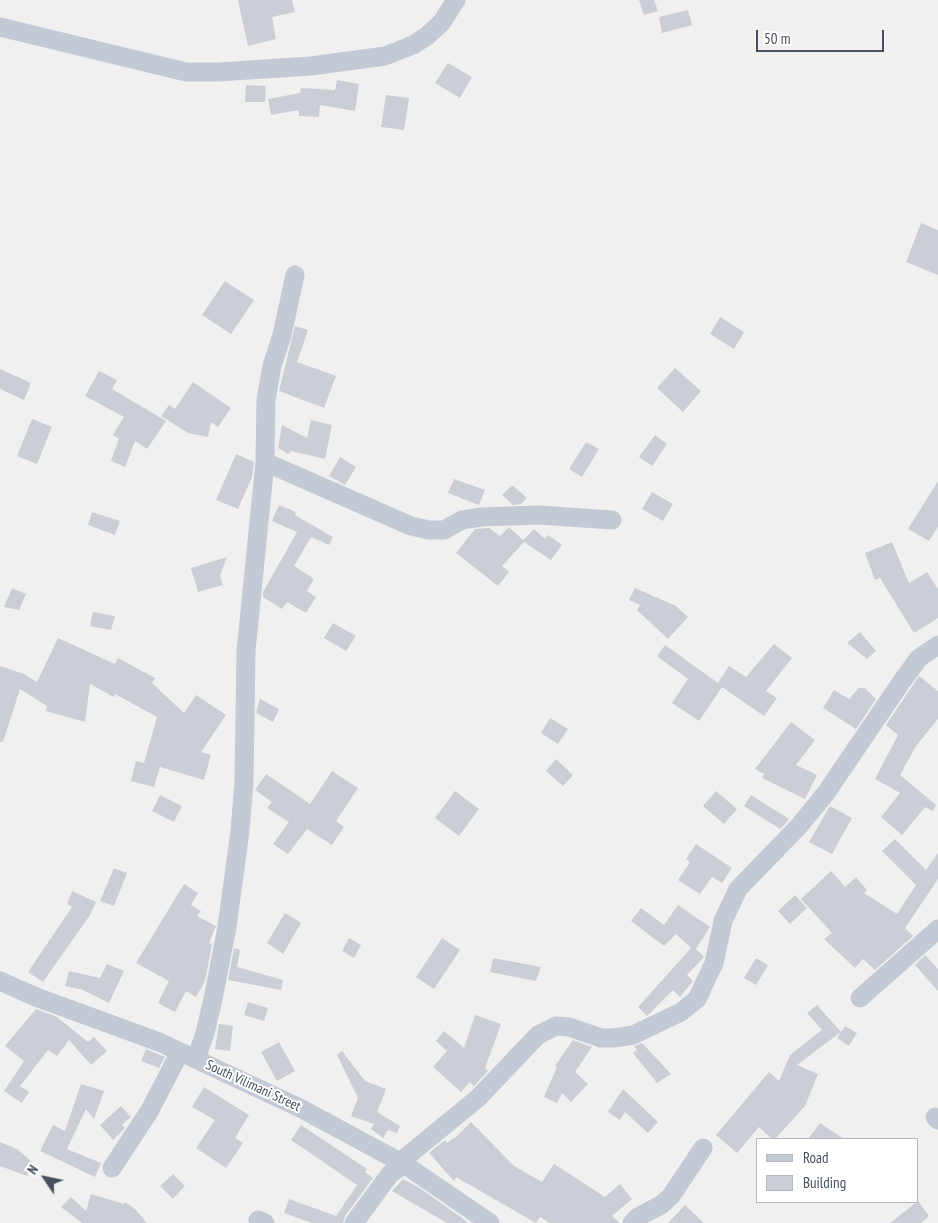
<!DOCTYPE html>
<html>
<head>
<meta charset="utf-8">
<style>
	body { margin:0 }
	#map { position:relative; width:938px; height:1223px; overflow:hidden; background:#f2f0ef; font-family:"PT Sans Narrow",sans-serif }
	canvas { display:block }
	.legend { position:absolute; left:756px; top:1138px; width:162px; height:65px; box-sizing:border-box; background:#fff; border:1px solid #b5b9bf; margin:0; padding:6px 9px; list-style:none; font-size:15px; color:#46505e }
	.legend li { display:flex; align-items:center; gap:10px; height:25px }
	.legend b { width:25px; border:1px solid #b5b9bf }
	.north { position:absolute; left:20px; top:1153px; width:50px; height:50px; -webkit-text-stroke:4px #fff; paint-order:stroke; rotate:304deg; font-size:14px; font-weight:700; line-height:20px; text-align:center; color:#46505e }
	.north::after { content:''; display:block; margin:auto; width:18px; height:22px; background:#46505e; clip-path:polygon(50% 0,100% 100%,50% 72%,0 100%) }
	.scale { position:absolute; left:756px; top:30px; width:128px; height:22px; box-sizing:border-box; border:2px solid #46505e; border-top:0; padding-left:6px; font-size:15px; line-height:18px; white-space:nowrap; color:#46505e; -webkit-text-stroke:4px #fff; paint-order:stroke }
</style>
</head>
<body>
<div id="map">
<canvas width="938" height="1223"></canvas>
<ul class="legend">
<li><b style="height:6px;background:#c2cad5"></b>Road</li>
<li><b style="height:14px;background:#cbced5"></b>Building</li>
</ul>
<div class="north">N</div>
<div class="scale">50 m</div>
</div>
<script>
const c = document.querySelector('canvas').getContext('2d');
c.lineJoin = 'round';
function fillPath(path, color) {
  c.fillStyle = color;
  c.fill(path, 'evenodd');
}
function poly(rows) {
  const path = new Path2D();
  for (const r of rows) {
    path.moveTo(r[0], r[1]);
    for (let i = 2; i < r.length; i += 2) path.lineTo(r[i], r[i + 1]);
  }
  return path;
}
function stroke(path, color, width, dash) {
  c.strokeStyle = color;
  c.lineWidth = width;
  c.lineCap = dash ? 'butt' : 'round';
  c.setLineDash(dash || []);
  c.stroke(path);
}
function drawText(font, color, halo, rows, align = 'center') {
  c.font = font + ' "PT Sans Narrow",sans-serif';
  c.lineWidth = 4;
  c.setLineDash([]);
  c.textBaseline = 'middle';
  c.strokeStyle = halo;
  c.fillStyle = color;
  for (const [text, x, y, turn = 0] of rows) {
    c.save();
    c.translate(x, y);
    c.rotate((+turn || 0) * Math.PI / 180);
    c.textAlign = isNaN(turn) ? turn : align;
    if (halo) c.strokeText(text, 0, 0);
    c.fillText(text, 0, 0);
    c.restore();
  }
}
fillPath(poly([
	[238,0,292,0,295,12,272,17,276,39,248,46],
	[639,0,654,0,658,11,644,15],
	[688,10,692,25,662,33,659,17],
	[448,63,472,77,460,98,435,83],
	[337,80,359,84,355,111,320,105,319,117,299,116,299,110,271,115,268,99,300,93,301,88,335,90],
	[246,85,266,86,265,102,245,102],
	[386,95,409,98,404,130,381,127],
	[921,223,938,230,938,275,906,262],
	[225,281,254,300,231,334,202,315],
	[720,317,744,332,734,349,710,334],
	[295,326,308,330,297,362,336,376,324,408,279,391],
	[675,368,701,391,683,412,657,388],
	[0,369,31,383,24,400,0,389],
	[99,371,117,380,112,389,166,421,147,449,135,441,125,467,111,461,119,439,113,435,124,417,85,396],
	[193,382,231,408,218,427,211,422,208,437,188,433,161,416,169,405,175,409],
	[32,419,52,427,37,464,17,456],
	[311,420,332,425,325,459,291,451,289,454,278,448,282,425,307,438],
	[655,435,667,444,652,466,639,457],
	[586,442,599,449,582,477,569,469],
	[236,454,254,462,252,477,238,509,216,500],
	[340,457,356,467,345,485,329,476],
	[454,479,485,490,479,505,448,493],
	[938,481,938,527,929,541,908,529],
	[512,485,527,498,521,504,513,505,502,495],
	[652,492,673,504,663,521,642,509],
	[279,505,296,512,295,515,333,537,329,545,311,537,294,566,314,579,307,591,316,597,306,613,287,602,282,609,263,597,263,592,297,532,272,521],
	[92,512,120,521,115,535,88,525],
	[509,527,523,540,534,529,545,539,548,535,562,545,551,560,524,542,502,566,509,572,498,586,456,553,475,529,489,528,500,536],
	[892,542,909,583,927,572,938,589,938,618,914,633,880,578,875,580,865,553],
	[227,557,220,576,223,585,198,592,191,568],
	[12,588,26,594,19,610,4,607],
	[635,588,676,606,688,617,668,639,637,610,640,605,629,600],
	[93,612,115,616,111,630,90,626],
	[333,623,356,636,346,651,324,638],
	[860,632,876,651,867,659,847,643],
	[58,638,115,664,118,658,155,678,152,683,184,713,196,695,226,715,201,752,211,755,204,780,160,767,154,787,131,781,136,761,144,763,157,717,115,694,114,697,90,684,85,722,46,711,47,706,20,689,3,742,0,742,0,666,24,674,37,682],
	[774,644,792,658,766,691,777,698,764,716,722,687,699,721,672,703,688,679,657,656,665,645,718,683,729,666,746,677],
	[919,676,938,691,938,719,916,746,900,775,936,805,933,811,925,807,902,835,881,817,900,793,875,779,898,735,886,725],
	[859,688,865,688,876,699,856,729,823,708,834,690,849,699],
	[260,699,279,709,273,722,256,713],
	[550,718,568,729,558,744,541,733],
	[791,722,815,740,796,765,817,775,805,799,762,778,764,774,755,769],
	[556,759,573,775,563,786,546,771],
	[332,771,358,788,336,821,344,827,332,845,307,829,288,854,273,844,289,822,267,808,272,802,255,790,266,774,310,804],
	[455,791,479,809,459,836,435,818],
	[716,791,737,809,724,824,703,806],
	[160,795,182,806,174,822,152,811],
	[751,795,789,819,786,823,780,829,744,806],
	[830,806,852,818,832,854,809,842],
	[895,839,926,870,938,853,938,879,905,928,913,936,875,970,863,959,855,968,824,939,832,933,801,899,831,871,845,887,856,877,867,890,864,893,897,914,916,885,882,851],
	[696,844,732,868,722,883,712,877,700,894,678,880,690,862,686,859],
	[114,868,127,873,114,906,100,901],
	[184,884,198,893,191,905,201,911,197,916,216,926,209,943,212,944,205,981,196,997,186,991,175,1012,158,1003,169,981,136,963],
	[72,891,96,902,90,915,43,982,28,972,72,907,67,904],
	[795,895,807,908,790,924,778,911],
	[678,905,710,927,696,949,704,957,687,975,693,981,680,997,673,990,647,1016,638,1007,691,948,676,934,664,946,631,921,641,908,664,925],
	[285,913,301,923,283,954,267,943],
	[349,938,361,945,354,958,342,951],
	[442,938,460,950,434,989,416,977],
	[234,948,240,950,237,967,283,980,281,990,228,980],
	[925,955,938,969,938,991,915,965],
	[493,958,541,967,536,981,490,972],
	[756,958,768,965,756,985,744,978],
	[107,964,124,971,109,1003,83,990,65,986,69,971,100,978],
	[248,1002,268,1008,264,1021,244,1015],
	[817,1005,841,1032,797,1065,818,1074,805,1106,775,1139,772,1139,759,1127,737,1153,716,1135,769,1072,779,1081,790,1055,822,1030,807,1013],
	[36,1009,57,1017,88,1042,94,1037,107,1051,91,1065,69,1040,57,1056,48,1050,20,1086,29,1092,22,1103,4,1091,24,1061,5,1046],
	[475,1015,501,1024,485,1068,488,1071,474,1086,470,1082,461,1092,433,1067,447,1051,436,1041,444,1031,464,1048],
	[219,1024,233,1026,230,1051,215,1049],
	[845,1026,857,1033,849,1046,837,1038],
	[573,1040,592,1047,575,1072,588,1084,571,1102,562,1093,557,1103,544,1097,557,1067,555,1066],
	[279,1042,295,1071,277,1081,261,1052],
	[642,1043,671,1074,657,1083,633,1053,637,1050,634,1046],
	[146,1049,165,1057,159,1068,141,1061],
	[342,1051,365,1081,386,1089,377,1112,400,1126,397,1133,388,1130,383,1138,371,1129,374,1124,351,1116,358,1098,337,1055],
	[81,1084,104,1091,94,1119,86,1109,67,1149,101,1163,95,1177,40,1151,53,1125,65,1131],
	[204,1087,249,1115,235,1138,243,1143,226,1168,196,1148,215,1120,192,1107],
	[623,1089,658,1122,648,1133,625,1112,620,1120,608,1112],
	[121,1106,131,1117,122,1125,125,1128,113,1140,100,1125],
	[471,1122,514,1166,542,1182,554,1164,605,1197,620,1184,632,1199,612,1216,620,1223,550,1223,540,1217,536,1223,456,1177,454,1181,429,1153,445,1140,447,1143,453,1138,454,1139],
	[820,1123,844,1139,808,1139],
	[301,1125,367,1169,365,1172,373,1178,345,1216,343,1223,312,1223,284,1213,289,1199,336,1216,357,1185,291,1140],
	[0,1142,17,1149,32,1162,27,1176,0,1166],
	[173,1174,185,1186,173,1199,160,1186],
	[403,1179,421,1189,469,1223,447,1223,392,1191],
	[91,1194,124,1204,125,1202,136,1210,147,1223,82,1223,61,1207,71,1197,86,1211],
	[918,1201,929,1216,921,1223,890,1223],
	[685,1205,704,1223,668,1223]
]), '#cbced5');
stroke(poly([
	[0,27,186,72,218,72,311,66,385,56,413,45,427,36,442,22,456,0],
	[265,462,411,526,429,530,444,530,462,520,481,517,539,515,612,520],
	[0,981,36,997,159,1042,300,1108,404,1164,490,1223],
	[860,998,938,929],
	[196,1059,205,1033,213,999,227,927,240,831,244,781,246,651,265,462,266,400,272,366,282,335,295,275],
	[935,1117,938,1120],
	[400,1162,478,1098,538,1035,556,1026,569,1027,601,1038,614,1038,633,1035,681,1012,697,999,714,963,723,921,738,889,799,826,826,793,902,681,919,658,938,645],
	[112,1168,150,1110,180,1052],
	[258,1220,265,1223],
	[354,1223,390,1174,404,1164],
	[632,1223,638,1217,661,1205,671,1196,703,1148]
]), '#c2cad5', 19);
drawText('14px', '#46505e', '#fff', [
	["South Vilimani Street",253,1086,25]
]);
</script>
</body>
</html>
